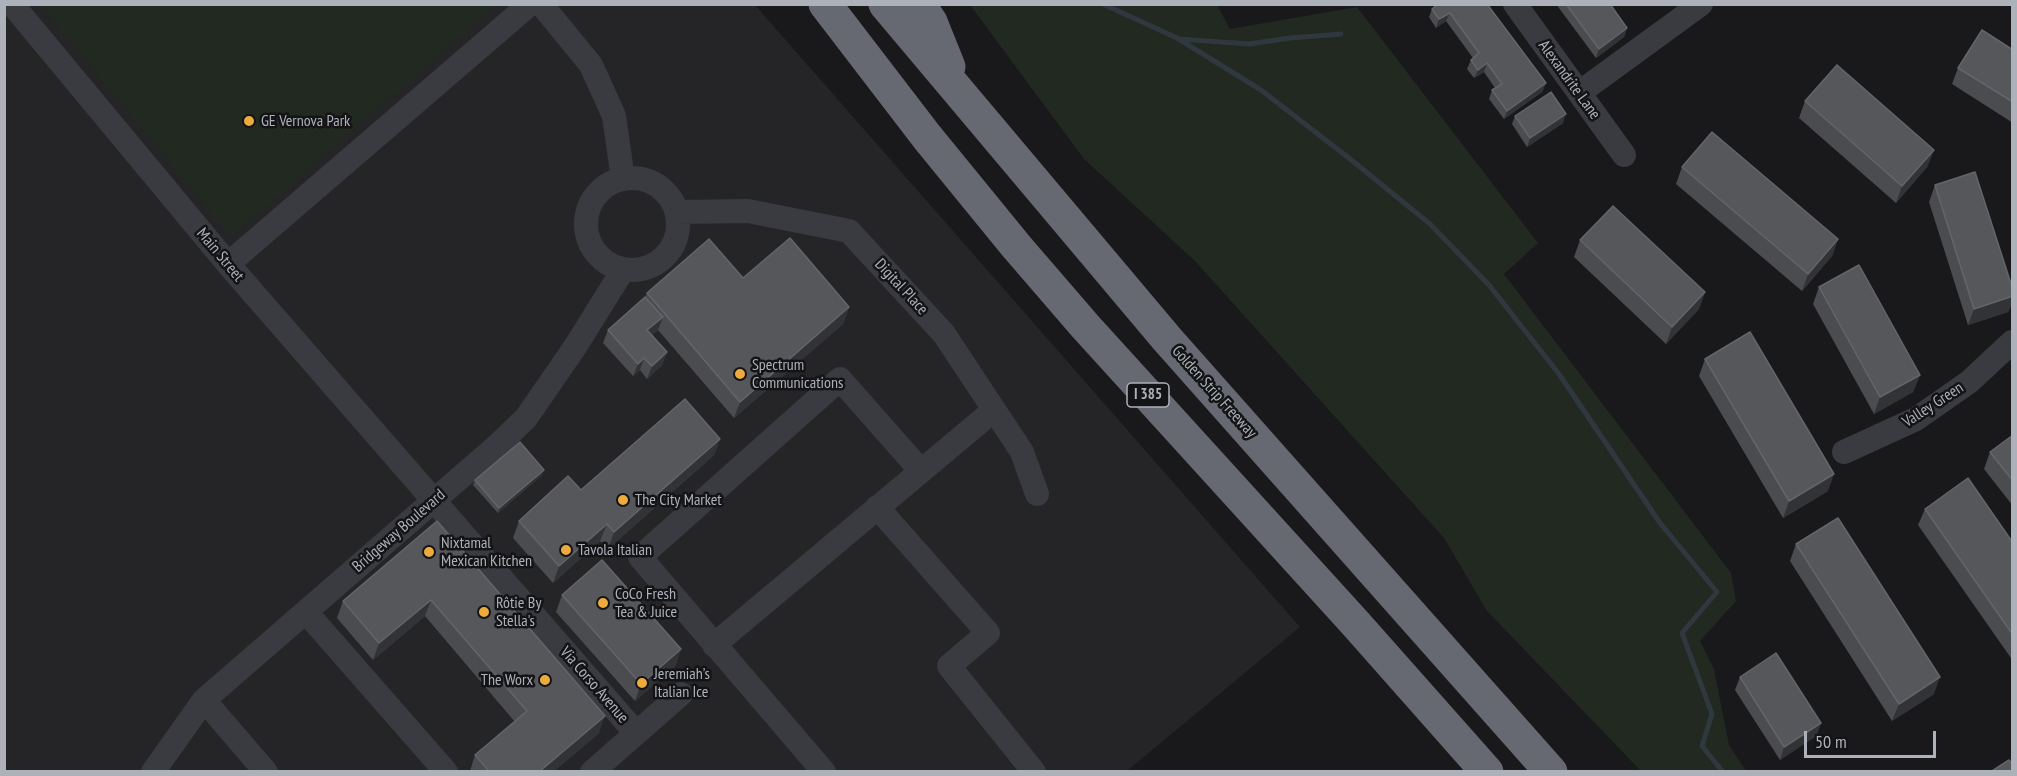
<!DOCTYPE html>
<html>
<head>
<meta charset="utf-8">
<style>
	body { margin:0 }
	#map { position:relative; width:2017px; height:776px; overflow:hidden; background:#19191b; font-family:"PT Sans Narrow",sans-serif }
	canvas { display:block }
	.frame { position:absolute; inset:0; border:6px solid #acb1ba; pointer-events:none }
	.scale { position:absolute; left:1804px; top:731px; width:132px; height:27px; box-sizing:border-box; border:3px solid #acb1ba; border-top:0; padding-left:8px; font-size:18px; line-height:21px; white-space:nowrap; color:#acb1ba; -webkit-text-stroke:4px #141416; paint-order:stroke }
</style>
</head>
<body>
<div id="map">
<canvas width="2017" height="776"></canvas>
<div class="frame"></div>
<div class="scale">50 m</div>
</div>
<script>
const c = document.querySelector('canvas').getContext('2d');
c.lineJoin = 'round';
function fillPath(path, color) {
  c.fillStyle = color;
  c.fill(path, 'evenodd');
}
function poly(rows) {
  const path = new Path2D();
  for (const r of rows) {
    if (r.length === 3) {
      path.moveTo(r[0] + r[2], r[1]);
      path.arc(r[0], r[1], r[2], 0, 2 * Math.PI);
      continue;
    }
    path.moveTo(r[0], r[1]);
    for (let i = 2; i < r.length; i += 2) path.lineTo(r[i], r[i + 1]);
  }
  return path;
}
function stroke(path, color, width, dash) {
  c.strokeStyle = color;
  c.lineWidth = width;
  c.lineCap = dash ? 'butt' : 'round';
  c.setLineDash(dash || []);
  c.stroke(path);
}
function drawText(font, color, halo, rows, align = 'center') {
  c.font = font + ' "PT Sans Narrow",sans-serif';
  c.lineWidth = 5;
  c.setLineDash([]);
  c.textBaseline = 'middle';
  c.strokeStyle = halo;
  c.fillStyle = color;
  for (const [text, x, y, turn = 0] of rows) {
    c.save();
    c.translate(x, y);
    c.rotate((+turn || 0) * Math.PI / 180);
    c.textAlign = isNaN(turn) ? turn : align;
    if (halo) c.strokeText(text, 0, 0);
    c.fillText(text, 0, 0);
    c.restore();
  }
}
fillPath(poly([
	[5,5,755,5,1300,627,1127,771,5,772]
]), '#252528');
fillPath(poly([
	[40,5,496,5,231,237],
	[970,5,1217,5,1230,29,1357,7,1538,243,1504,274,1731,573,1736,601,1700,641,1714,669,1729,745,1746,771,1641,771,1487,611,1444,538,1195,261,1084,159]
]), '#212921');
stroke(poly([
	[1103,4,1177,38,1261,90,1354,162,1430,224,1489,285,1559,374,1660,523,1717,592,1682,633,1712,714,1702,746,1723,772],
	[1179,39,1249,44,1290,38,1341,34]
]), '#2f383f', 5);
stroke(poly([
	[12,4,228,264,636,733],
	[541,4,591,65,614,116,623,179],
	[1515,4,1624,155],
	[1579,93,1701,4],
	[632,224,46],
	[677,212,748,211,849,231,944,334,1022,452,1037,494],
	[228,264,530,4],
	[1844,452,1916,419,1969,382,2012,342],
	[877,507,988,633,949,666,1034,772],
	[306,612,446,772],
	[714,645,994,410],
	[204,700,266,772],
	[153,772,204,700,499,444,526,418,575,347,623,270],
	[592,772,681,694],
	[824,772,640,557,840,379,921,471]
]), '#3a3b40', 24);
stroke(poly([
	[825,4,927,137,1016,246,1085,326,1356,624,1487,772],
	[885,4,1167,339,1551,772],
	[919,4,931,22,949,67]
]), '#666971', 33);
fillPath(poly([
	[1434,4,1487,4,1546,83,1542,92,1504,119,1489,99,1492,90,1495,88,1486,75,1484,72,1474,78,1467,69,1471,60,1473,58,1446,21,1436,28,1429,17,1432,9,1435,6],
	[1556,4,1610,4,1627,28,1624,37,1596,58],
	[2013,50,2013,123,1952,84,1958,68],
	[1805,101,1934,150,1927,167,1896,203,1799,118],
	[1515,116,1563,123,1527,147,1512,124],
	[1682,167,1838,239,1832,256,1802,291,1676,184],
	[1935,185,2013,290,2013,301,2008,312,1968,325,1929,202],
	[1580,240,1705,292,1699,309,1666,344,1574,257],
	[743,278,849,307,843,324,734,418,658,330,652,335,667,352,662,365,647,379,640,370,633,376,603,343,608,330,645,297,647,293],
	[1819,287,1920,375,1913,392,1874,414,1813,304],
	[1705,359,1828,491,1783,518,1699,376],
	[2013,435,2013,506,1984,469,1990,452],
	[720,439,714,455,608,549,600,541,553,583,513,538,519,521,581,490],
	[542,475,498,513,473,485,475,480],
	[1925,509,2013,543,2013,661,1918,525],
	[437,521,599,733,554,771,470,771,475,755,515,722,425,616,373,660,337,618,343,601],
	[1796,544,1934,694,1892,721,1790,561],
	[562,595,681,649,675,666,635,701,556,612],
	[1740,677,1821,723,1816,736,1780,760,1735,690]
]), '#4a4c50');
fillPath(poly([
	[1450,13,1446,21,1436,28,1439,19],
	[1627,28,1624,37,1596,58,1599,49],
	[1487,63,1484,72,1474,78,1478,70],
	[1546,83,1542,92,1504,119,1507,111],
	[1566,114,1563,123,1527,147,1530,138],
	[1934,150,1927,167,1896,203,1902,186],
	[1838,239,1832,256,1802,291,1808,274],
	[1705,292,1699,309,1666,344,1672,327],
	[2013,296,2013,301,2008,312,1968,325,1974,309],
	[849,307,843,324,734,418,740,402],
	[663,317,658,330,643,343,647,330],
	[667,352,662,365,647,379,652,366],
	[644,358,640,370,633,376,638,364],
	[1920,375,1913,392,1874,414,1880,397],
	[720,439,714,455,608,549,614,532],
	[544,470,542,475,498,513,499,508],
	[1834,474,1828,491,1783,518,1789,501],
	[607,524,600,541,553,583,559,566],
	[431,600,425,616,373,660,379,643],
	[681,649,675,666,635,701,641,684],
	[1940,677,1934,694,1892,721,1899,704],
	[605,716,599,733,554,771,540,771],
	[1821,723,1816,736,1780,760,1784,747]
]), '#323336');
const building = poly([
	[1438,4,1487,4,1546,83,1507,111,1492,90,1502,84,1487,63,1478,70,1471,60,1479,53,1450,13,1439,19,1432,9,1438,4],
	[1566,4,1610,4,1627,28,1599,49,1566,4],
	[1982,30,2013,50,2013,102,1958,68,1982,30],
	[1837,65,1934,150,1902,186,1805,101,1837,65],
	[1551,92,1566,114,1530,138,1515,116,1551,92],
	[1712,132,1838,239,1808,274,1682,167,1712,132],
	[1975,172,2013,290,2013,296,1974,309,1935,185,1975,172],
	[1613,206,1705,292,1672,327,1580,240,1613,206],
	[790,238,849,307,740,402,647,293,709,239,743,278,790,238],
	[1859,265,1920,375,1880,397,1819,287,1859,265],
	[645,297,663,317,647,330,667,352,652,366,644,358,638,364,608,330,645,297],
	[1750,332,1834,474,1789,501,1705,359,1750,332],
	[685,399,720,439,614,532,607,524,559,566,519,521,568,476,581,490,685,399],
	[2013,435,2013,481,1990,452,2013,435],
	[520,442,544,470,499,508,475,480,520,442],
	[1968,478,2013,543,2013,635,1925,509,1968,478],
	[1838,518,1940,677,1899,704,1796,544,1838,518],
	[437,521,605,716,540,771,489,771,475,755,527,711,431,600,379,643,343,601,437,521],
	[602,560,681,649,641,684,562,595,602,560],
	[1776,653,1821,723,1784,747,1740,677,1776,653],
	[2009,760,2013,765,2013,771,1992,771,2009,760]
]);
fillPath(building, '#55575b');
stroke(building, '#62656a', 1.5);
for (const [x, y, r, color] of [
	[249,121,6,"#edab3e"],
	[740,374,6,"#edab3e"],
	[623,500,6,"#edab3e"],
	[566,550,6,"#edab3e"],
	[429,552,6,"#edab3e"],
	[603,603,6,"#edab3e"],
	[484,612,6,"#edab3e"],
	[545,680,6,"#edab3e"],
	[642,683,6,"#edab3e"]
]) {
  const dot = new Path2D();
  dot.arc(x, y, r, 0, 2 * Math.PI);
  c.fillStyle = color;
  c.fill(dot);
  stroke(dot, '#141416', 2);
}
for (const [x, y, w] of [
	[1148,395,42]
]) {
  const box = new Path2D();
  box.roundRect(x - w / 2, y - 12, w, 24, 4.5);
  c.fillStyle = '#141416';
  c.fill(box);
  stroke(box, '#acb1ba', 1.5);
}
drawText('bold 15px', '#acb1ba', null, [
	["I 385",1148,395]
]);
drawText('16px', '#acb1ba', '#141416', [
	["Alexandrite Lane",1569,80,54],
	["Main Street",220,255,50],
	["Digital Place",901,287,47],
	["Golden Strip Freeway",1214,392,48],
	["Valley Green",1933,405,-33],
	["Bridgeway Boulevard",399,531,-41],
	["Via Corso Avenue",594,685,49]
]);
drawText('16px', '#acb1ba', '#141416', [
	["GE Vernova Park",261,121],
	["Spectrum",752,365],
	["Communications",752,383],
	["The City Market",635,500],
	["Nixtamal",441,543],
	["Mexican Kitchen",441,561],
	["Tavola Italian",578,550],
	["CoCo Fresh",615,594],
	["Tea & Juice",615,612],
	["Rôtie By",496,603],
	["Stella's",496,621],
	["Jeremiah’s",654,674],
	["Italian Ice",654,692],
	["The Worx",533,680,"right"]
], 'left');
</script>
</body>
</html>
